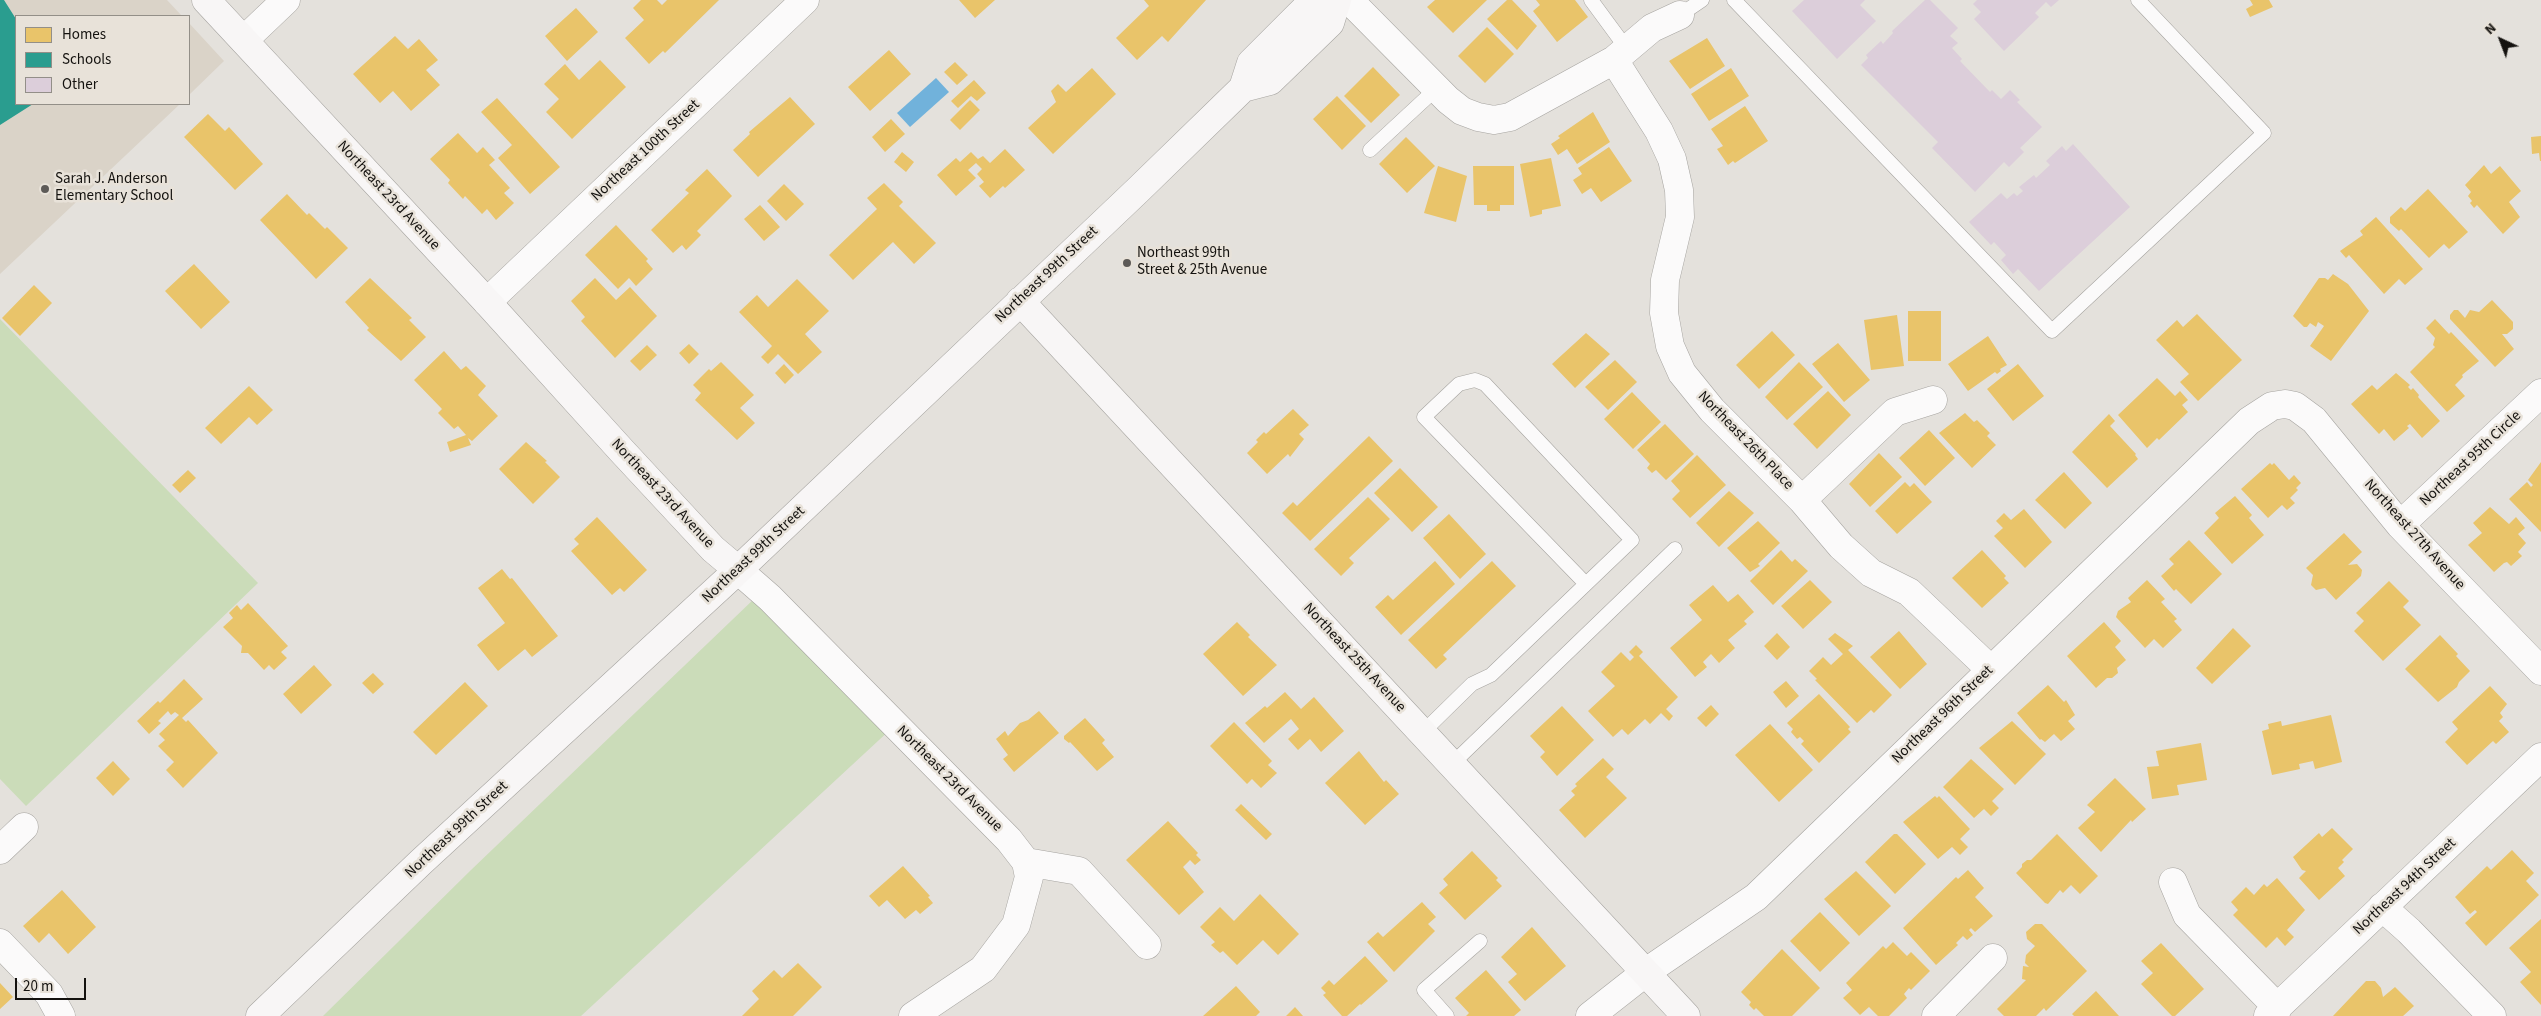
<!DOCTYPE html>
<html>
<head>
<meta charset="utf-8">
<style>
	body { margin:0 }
	#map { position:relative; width:2541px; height:1016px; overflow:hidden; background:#e4e1dc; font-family:"Source Sans 3",sans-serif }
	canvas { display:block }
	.legend { position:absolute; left:15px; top:15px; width:175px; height:90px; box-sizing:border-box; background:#e8e2d9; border:1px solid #938f88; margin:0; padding:6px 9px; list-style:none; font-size:15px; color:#14120f }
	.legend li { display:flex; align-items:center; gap:10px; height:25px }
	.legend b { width:25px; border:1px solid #938f88 }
	.north { position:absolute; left:2476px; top:15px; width:50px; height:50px; -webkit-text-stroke:4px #e8e2d9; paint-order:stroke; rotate:317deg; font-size:14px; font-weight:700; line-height:20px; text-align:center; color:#14120f }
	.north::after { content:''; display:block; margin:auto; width:18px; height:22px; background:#14120f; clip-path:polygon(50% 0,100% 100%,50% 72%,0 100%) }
	.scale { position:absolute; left:15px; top:978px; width:71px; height:22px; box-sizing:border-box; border:2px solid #14120f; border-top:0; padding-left:6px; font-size:15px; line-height:18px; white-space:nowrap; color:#14120f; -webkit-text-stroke:4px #e8e2d9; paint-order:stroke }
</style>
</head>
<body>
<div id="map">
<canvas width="2541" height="1016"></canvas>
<ul class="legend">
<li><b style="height:14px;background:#e9c46a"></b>Homes</li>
<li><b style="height:14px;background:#2a9d8f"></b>Schools</li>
<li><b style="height:14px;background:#dcceda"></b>Other</li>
</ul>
<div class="north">N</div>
<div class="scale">20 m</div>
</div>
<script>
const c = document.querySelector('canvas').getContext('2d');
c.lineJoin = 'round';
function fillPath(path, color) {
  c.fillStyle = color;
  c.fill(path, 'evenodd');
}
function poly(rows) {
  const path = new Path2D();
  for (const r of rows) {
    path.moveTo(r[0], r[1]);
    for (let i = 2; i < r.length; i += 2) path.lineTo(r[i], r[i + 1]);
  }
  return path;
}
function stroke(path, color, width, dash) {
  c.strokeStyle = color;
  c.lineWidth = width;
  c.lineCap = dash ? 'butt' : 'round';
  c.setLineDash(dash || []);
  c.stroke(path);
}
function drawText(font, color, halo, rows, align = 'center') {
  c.font = font + ' "Source Sans 3",sans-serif';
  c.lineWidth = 5;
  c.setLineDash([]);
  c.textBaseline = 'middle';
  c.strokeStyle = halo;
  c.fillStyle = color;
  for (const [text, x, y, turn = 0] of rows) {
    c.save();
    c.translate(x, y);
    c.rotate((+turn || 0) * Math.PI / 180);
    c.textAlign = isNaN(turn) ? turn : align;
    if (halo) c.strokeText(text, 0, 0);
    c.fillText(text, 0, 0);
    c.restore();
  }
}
fillPath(poly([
	[0,0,167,0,182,16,16,16,16,104,180,104,0,274],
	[189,23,224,61,189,95]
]), '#dad3c8');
fillPath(poly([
	[0,319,258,583,26,806,0,779],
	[755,598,892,728,581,1016,323,1016,471,870]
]), '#cbdcb9');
fillPath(poly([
	[936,78,949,92,910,127,897,113]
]), '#71b2db');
fillPath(poly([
	[641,0,657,0,662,5,667,0,719,0,665,53,663,51,649,64,625,38,644,20,633,8],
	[959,0,995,0,975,18],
	[1144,0,1206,0,1168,42,1162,36,1137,60,1116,38,1149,6],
	[1435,0,1487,0,1453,33,1427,7],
	[1507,0,1512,0,1537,26,1517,50,1487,19],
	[1536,0,1575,0,1588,17,1557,42,1533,11,1540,5],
	[2250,0,2269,0,2273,7,2250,17,2246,9,2253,5],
	[576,8,598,32,567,61,545,36],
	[1487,27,1514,54,1485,83,1458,56],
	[395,36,408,49,419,39,438,60,426,70,440,85,411,111,393,91,380,103,353,74],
	[1707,38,1725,66,1690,89,1669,61],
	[889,50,911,74,870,111,848,87],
	[600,60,626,87,572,139,546,112,559,99,544,84,565,64,579,80],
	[955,62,968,75,957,85,944,72],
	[1373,67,1400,95,1371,123,1344,96],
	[1092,68,1116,94,1053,154,1028,128,1056,102,1051,91,1058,84,1066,92],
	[1731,68,1749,96,1709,121,1691,94],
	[974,80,986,93,977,101,971,96,958,108,951,101],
	[1337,96,1366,126,1342,150,1313,119],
	[790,97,815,124,758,177,733,150,750,134,749,132],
	[497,98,560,167,530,194,498,158,512,145,481,112],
	[970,100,980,110,960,130,950,120],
	[1745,106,1768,141,1735,163,1733,161,1728,165,1717,149,1723,146,1711,129],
	[1593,112,1610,142,1577,164,1567,149,1558,155,1551,144,1560,138,1558,136],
	[208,114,225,131,229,127,263,164,235,190,184,137],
	[891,119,905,134,885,152,872,137],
	[458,133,477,153,483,147,495,160,489,165,510,188,504,193,514,203,496,220,487,209,482,214,465,196,463,199,448,183,450,180,430,159],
	[2541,136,2541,161,2540,161,2539,153,2532,154,2531,137],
	[1406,137,1435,166,1407,193,1379,164],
	[1609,147,1632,181,1601,202,1591,188,1582,194,1573,180,1582,174,1578,168],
	[1005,149,1025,170,1005,188,1003,186,990,198,979,186,984,182,977,174,982,169,976,163,968,170,976,178,956,196,937,175,956,158,960,162,971,152,978,159,983,156,990,163],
	[902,152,914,162,906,172,894,162],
	[1551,158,1561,206,1542,210,1542,214,1530,217,1520,164],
	[2484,165,2491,174,2500,166,2521,191,2509,202,2520,217,2503,234,2477,205,2474,208,2470,203,2472,201,2468,196,2471,192,2465,185],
	[1438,166,1467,176,1456,222,1424,213],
	[1473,166,1514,166,1514,205,1500,205,1500,211,1487,211,1487,205,1474,205],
	[707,169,732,196,697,231,701,235,686,250,682,245,673,253,651,230,689,193,685,190],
	[884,183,903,202,899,206,936,243,914,264,893,242,853,280,829,255,877,209,867,198],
	[784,184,804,204,786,221,767,201],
	[2428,189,2468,232,2449,249,2444,244,2429,258,2401,229,2399,231,2390,223,2390,217,2401,207,2405,211],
	[287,194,307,215,309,213,325,229,327,227,348,248,316,279,260,220],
	[760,205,780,227,764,241,744,219],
	[2376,217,2423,269,2405,285,2399,279,2384,294,2349,255,2346,258,2340,251,2363,235,2360,231],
	[616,225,648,259,646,261,653,269,636,286,629,278,618,289,585,255],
	[194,264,230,302,201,329,165,291],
	[2333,274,2348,284,2369,311,2331,361,2310,346,2324,326,2318,322,2316,327,2310,323,2307,327,2304,327,2293,316,2319,278,2325,278,2328,280],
	[370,278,412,318,409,320,426,337,401,361,367,330,369,328,345,302],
	[595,278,616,300,630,287,657,316,615,358,581,321,585,317,571,301],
	[797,279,829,311,805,334,822,352,798,374,778,354,768,364,761,357,772,346,739,312,757,295,768,307],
	[34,285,52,303,20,336,2,318],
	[2492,300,2513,322,2513,329,2507,334,2502,334,2514,349,2495,367,2450,319,2450,315,2454,310,2458,310,2465,318,2470,310,2479,312],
	[1908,311,1941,311,1941,361,1908,361],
	[2197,314,2242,360,2198,401,2180,382,2189,374,2156,340,2177,320,2183,327],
	[1897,315,1904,366,1871,370,1864,320],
	[2435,319,2449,334,2451,332,2479,361,2462,375,2463,377,2455,385,2465,396,2447,412,2410,372,2435,347,2433,345,2435,338,2426,328],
	[1772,331,1795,355,1759,389,1736,365],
	[1586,333,1610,354,1575,388,1552,364],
	[1988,336,2007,365,2000,369,2001,371,1997,374,1995,372,1968,391,1948,364],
	[1838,343,1870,380,1844,402,1812,364],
	[689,344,699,354,689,364,679,353],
	[647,345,657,355,640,371,630,361],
	[444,351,461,370,466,366,486,386,478,395,498,416,472,441,468,438,471,445,450,452,447,442,466,435,458,426,454,429,438,413,442,409,414,380],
	[1615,360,1637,382,1608,410,1585,387],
	[721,362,754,395,740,408,755,423,737,440,695,400,701,393,693,385,709,369,711,371],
	[1799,362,1823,387,1787,420,1765,397],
	[784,364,794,375,785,384,775,373],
	[2018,364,2044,396,2013,421,1987,389],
	[2396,373,2410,385,2408,387,2411,390,2413,388,2419,395,2418,397,2440,421,2422,438,2410,424,2407,426,2409,428,2394,441,2384,429,2379,434,2351,404,2372,385,2377,390],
	[2157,378,2175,396,2180,391,2188,400,2182,405,2188,412,2159,440,2157,438,2147,448,2118,415],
	[249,386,273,410,257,425,249,417,221,444,205,428],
	[1828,391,1851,415,1817,449,1793,424],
	[1632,392,1661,422,1633,449,1604,419],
	[1293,409,1309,425,1299,434,1304,439,1290,457,1288,454,1267,474,1247,453,1258,442,1256,440,1264,432,1266,434],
	[1965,413,1974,422,1977,420,1990,433,1987,436,1996,445,1972,468,1939,433],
	[2109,414,2115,421,2110,426,2136,454,2135,455,2138,459,2107,488,2072,452],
	[1665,424,1694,454,1666,480,1656,470,1652,473,1647,468,1650,464,1637,450],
	[1929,430,1955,458,1925,486,1899,458],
	[1369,436,1393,461,1310,541,1282,513,1293,502,1297,506],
	[526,442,547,461,545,462,560,477,533,504,499,469],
	[1879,453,1902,477,1870,507,1849,484],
	[1697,455,1726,485,1690,518,1672,499,1680,491,1671,481],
	[2541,462,2541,532,2509,499,2527,482,2531,487,2533,485,2528,480],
	[2270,463,2272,465,2274,463,2289,480,2294,475,2301,483,2296,488,2298,490,2290,498,2295,503,2287,510,2282,505,2268,518,2241,489],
	[1400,468,1438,507,1412,532,1374,493],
	[188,470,196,478,180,493,172,485],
	[2064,472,2092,503,2065,529,2035,500],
	[1905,482,1910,487,1914,483,1932,502,1897,534,1875,511],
	[1729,491,1754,513,1719,547,1696,523],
	[2235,496,2252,515,2249,518,2264,535,2232,564,2204,533,2219,518,2215,513],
	[1368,497,1390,519,1349,558,1354,563,1341,576,1314,549],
	[2490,507,2509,524,2516,517,2525,528,2518,534,2526,543,2518,552,2522,556,2511,566,2507,562,2504,563,2494,572,2468,545,2482,533,2473,523],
	[2024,509,2052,542,2025,568,1994,536,2003,528,1996,521,2004,513,2011,520],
	[1449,514,1486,554,1460,579,1423,538],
	[597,517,647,570,624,592,620,588,612,595,571,551,579,544,574,539],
	[1758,521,1780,543,1758,564,1760,566,1750,572,1727,548],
	[2344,533,2362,552,2348,565,2357,564,2362,570,2361,576,2336,600,2325,588,2316,590,2311,585,2313,575,2306,568],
	[2189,540,2222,574,2191,604,2176,589,2174,591,2161,576,2174,564,2169,559],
	[1781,550,1792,562,1795,559,1808,571,1773,605,1750,581],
	[1982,550,2006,576,2004,578,2009,583,1982,608,1952,578],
	[1435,561,1455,584,1401,635,1375,607,1388,595,1393,600],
	[1492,561,1516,586,1443,655,1447,659,1436,669,1408,640],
	[502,569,510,579,512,578,558,636,532,657,525,649,498,671,477,645,505,623,478,588],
	[1810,580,1832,602,1803,629,1781,606],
	[2147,580,2165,599,2161,602,2177,619,2174,621,2182,630,2163,648,2154,639,2145,648,2116,617,2118,611,2131,602,2128,598],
	[2389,581,2409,601,2403,607,2421,625,2383,661,2354,631,2364,621,2356,613],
	[1713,585,1728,602,1738,594,1754,612,1744,621,1747,624,1728,640,1735,648,1719,663,1711,654,1703,662,1707,667,1695,677,1670,648,1702,620,1689,605],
	[248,603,288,646,281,652,287,658,274,670,269,665,264,670,248,653,241,653,242,646,223,627,233,618,229,613,237,605,241,610],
	[1237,622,1250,635,1248,637,1277,665,1243,696,1203,654],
	[2104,622,2121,641,2115,647,2126,660,2117,668,2118,673,2112,678,2107,678,2096,688,2067,656],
	[2233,628,2251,646,2212,684,2196,668],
	[1899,631,1927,664,1900,689,1870,657],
	[1777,633,1790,647,1777,660,1764,646],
	[1835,633,1853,646,1848,650,1892,695,1874,713,1871,710,1857,723,1815,680,1817,679,1809,671,1823,657,1831,665,1843,654,1828,639],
	[2440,635,2458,654,2456,656,2470,671,2459,682,2457,687,2438,702,2405,669],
	[1636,645,1643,652,1639,656,1678,697,1666,709,1673,716,1669,721,1661,713,1650,724,1645,719,1628,735,1622,729,1613,737,1588,711,1615,686,1601,672,1621,652,1630,661,1634,657,1629,652],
	[314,665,332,685,301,714,283,694],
	[373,673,384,684,373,694,362,683],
	[184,679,203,699,182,718,186,722,188,720,218,753,183,788,166,770,174,762,158,746,165,740,159,734,179,715,175,712,171,715,168,711,158,721,161,723,149,734,137,721,158,701,160,703],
	[1786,681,1799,696,1786,708,1773,692],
	[465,682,488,706,436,755,413,732],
	[2048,685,2064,702,2066,700,2075,715,2068,721,2075,729,2061,741,2054,734,2045,742,2041,739,2040,740,2017,713],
	[2490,686,2507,704,2500,713,2503,717,2499,721,2509,732,2496,744,2493,741,2467,765,2445,742,2458,729,2452,722],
	[1285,692,1301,709,1314,697,1344,731,1321,752,1310,739,1298,750,1288,739,1299,729,1291,719,1264,743,1245,723,1265,706,1267,708],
	[1819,694,1850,727,1848,729,1851,732,1819,763,1801,744,1804,741,1800,737,1797,739,1791,732,1793,729,1787,723],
	[1711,705,1719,714,1706,727,1697,718],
	[1562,706,1594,740,1557,776,1540,757,1545,752,1530,736],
	[1039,711,1059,733,1014,772,1003,759,1008,755,996,739,1005,731,1008,736,1020,723,1028,720],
	[2331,715,2342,762,2315,769,2313,761,2299,764,2300,769,2272,775,2262,731,2269,729,2268,724,2281,721,2282,726],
	[1085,718,1105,740,1102,743,1114,757,1097,771,1070,742,1069,743,1064,739,1064,736],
	[2012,721,2046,754,2015,785,1979,748],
	[1234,722,1272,761,1268,765,1277,773,1261,788,1252,779,1247,784,1210,746],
	[1770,724,1813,770,1779,802,1735,755],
	[2201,743,2207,780,2177,785,2179,795,2152,799,2147,767,2159,766,2156,751],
	[1359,751,1384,782,1386,780,1399,794,1365,825,1325,783],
	[1603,758,1614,769,1606,777,1627,798,1585,838,1559,810,1575,795,1571,791,1577,786,1575,784],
	[1971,759,2004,789,1992,801,1999,808,1991,816,1984,809,1974,818,1943,787],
	[113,761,130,779,113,796,96,778],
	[2115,778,2146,809,2132,822,2131,820,2101,852,2078,828,2095,812,2087,805],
	[1935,796,1937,798,1939,796,1970,829,1960,839,1968,847,1960,855,1952,847,1938,859,1903,822],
	[1241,804,1272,834,1266,840,1235,810],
	[1168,821,1198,853,1196,855,1201,860,1195,865,1190,860,1183,867,1204,892,1179,915,1126,860],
	[2332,828,2353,849,2342,860,2344,862,2338,868,2345,876,2319,900,2299,878,2306,871,2302,870,2293,857,2319,833,2322,837],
	[1894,834,1897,834,1926,864,1895,894,1865,862],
	[2057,834,2098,876,2080,894,2071,885,2063,893,2060,890,2048,904,2045,903,2016,873,2022,867,2022,864,2027,860,2031,860],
	[2512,850,2534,873,2526,881,2539,895,2486,946,2465,923,2477,912,2475,910,2470,914,2455,897,2487,866,2491,870],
	[1472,851,1498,878,1496,880,1502,886,1465,920,1439,893,1448,885,1443,879],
	[903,866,930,896,928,897,933,903,920,914,916,910,905,919,887,900,879,907,869,896],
	[1968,870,1984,888,1975,897,1993,916,1975,932,1971,928,1969,930,1973,935,1967,940,1963,936,1956,943,1958,945,1936,965,1903,928,1956,877,1958,879],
	[1856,871,1891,906,1859,936,1824,899],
	[2277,878,2305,910,2287,930,2294,937,2285,946,2277,937,2266,948,2233,915,2238,910,2231,902,2246,887,2254,895,2264,884,2267,887],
	[62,890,96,927,68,954,49,933,39,943,23,926],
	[1260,894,1299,934,1278,955,1263,940,1237,965,1223,951,1220,953,1211,945,1215,942,1200,927,1220,907,1234,921],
	[1422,902,1436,917,1428,924,1435,931,1394,972,1367,942,1378,932,1383,937],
	[1820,912,1850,943,1820,972,1790,941],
	[2541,919,2541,1005,2520,982,2531,972,2509,948],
	[2035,924,2042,924,2087,971,2046,1011,2044,1008,2036,1016,2004,1016,1997,1009,2026,980,2022,979,2023,966,2029,967,2025,963,2026,955,2035,946,2027,939,2026,932],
	[1532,927,1566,966,1525,1001,1508,982,1517,974,1501,957],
	[1893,942,1907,956,1911,952,1930,971,1911,990,1909,988,1904,994,1907,998,1889,1016,1878,1016,1869,1007,1860,1015,1843,998,1852,990,1846,983,1883,946,1886,949],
	[2161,943,2204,989,2175,1016,2172,1016,2141,984,2153,973,2141,961],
	[1782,949,1820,988,1792,1016,1764,1016,1756,1008,1754,1010,1749,1005,1751,1002,1741,992],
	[1365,956,1388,981,1361,1005,1360,1004,1347,1016,1342,1016,1323,995,1326,993,1321,988,1329,980,1334,985],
	[798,963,822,987,793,1016,742,1016,759,999,752,991,774,970,782,978],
	[1486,970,1521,1010,1514,1016,1466,1016,1469,1013,1455,998],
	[2366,981,2375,981,2381,988,2383,997,2395,987,2414,1006,2403,1016,2333,1016],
	[0,983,13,997,0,1009],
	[1236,986,1260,1012,1256,1016,1203,1016],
	[2096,991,2119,1016,2074,1016,2072,1014],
	[1295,1007,1303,1016,1286,1016]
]), '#e9c46a');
fillPath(poly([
	[0,0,4,0,16,19,16,104,33,104,0,125]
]), '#2a9d8f');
fillPath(poly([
	[1804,0,1865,0,1860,5,1876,21,1837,59,1792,11],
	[1925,0,1930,0,1958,28,1950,36,1958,43,1952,48,1962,59,1960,61,1990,92,1992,90,2001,99,2010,90,2020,100,2017,102,2042,127,2020,148,2024,152,2009,167,2004,162,1975,192,1932,148,1938,142,1861,65,1868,58,1866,55,1881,41,1883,44,1893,33,1892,31],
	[1977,0,2059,0,2051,7,2046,2,2035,13,2039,17,2004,51,1974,19,1981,12,1973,4],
	[2073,144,2130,207,2039,291,2018,269,2013,274,2001,260,2006,255,1994,242,1991,245,1969,222,2001,193,2007,199,2014,193,2017,196,2023,191,2019,187,2034,175,2036,178,2050,165,2046,161,2062,146,2066,151]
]), '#dcceda');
const lane = poly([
	[1591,0,1627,49],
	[1734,0,2052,331,2264,133,2138,0],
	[1680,15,1702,0],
	[1370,150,1436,89],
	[1423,732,1472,684,1491,675,1586,584,1424,417,1459,384,1475,380,1485,384,1632,540,1586,584],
	[1452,764,1675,549],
	[1447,1016,1424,990,1480,941]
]);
const street = poly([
	[1349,0,1448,100,1462,111,1478,117,1494,120,1510,117,1614,60,1652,28,1680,15],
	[244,40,286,0],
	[1614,60,1659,131,1672,159,1679,190,1680,217,1665,280,1664,313,1670,346,1682,373,1712,410,1802,500,1841,546,1871,573,1909,592,1991,670],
	[487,302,805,0],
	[1802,500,1895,412,1933,400],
	[2400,525,2541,393],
	[738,570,770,598,1009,840,1026,862,1079,871,1147,945],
	[0,850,24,827],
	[2173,882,2187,915,2278,1008],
	[2382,907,2409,931,2492,1016],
	[0,943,49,994,61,1016],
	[913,1016,983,969,1016,925,1029,877,1026,862],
	[1590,1016,1646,972,1756,897,2249,421,2272,406,2285,404,2295,406,2314,420,2400,525,2541,671],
	[1936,1016,1993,958],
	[2268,1016,2541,757]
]);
const secondary = poly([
	[206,0,487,302,621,450,713,549,738,570],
	[1243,88,1270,81,1330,23,1337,0],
	[1020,301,1686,1016],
	[260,1016,421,862,738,570,1138,190,1243,88,1251,63,1311,3,1319,0]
]);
stroke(lane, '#a6a4a0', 15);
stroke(street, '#a6a4a0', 29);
stroke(secondary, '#a6a4a0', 29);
stroke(lane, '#fbfafa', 14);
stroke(street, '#fbfafa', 28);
stroke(secondary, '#f8f6f6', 28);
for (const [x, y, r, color] of [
	[45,189,5,"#5d5a57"],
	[1127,263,5,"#5d5a57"]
]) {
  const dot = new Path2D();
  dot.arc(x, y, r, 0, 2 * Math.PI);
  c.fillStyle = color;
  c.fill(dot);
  stroke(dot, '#e8e2d9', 2);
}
drawText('15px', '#14120f', '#e8e2d9', [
	["Northeast 100th Street",646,151,-43],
	["Northeast 23rd Avenue",388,196,47],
	["Northeast 99th Street",1047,275,-43],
	["Northeast 26th Place",1745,441,46],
	["Northeast 95th Circle",2471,459,-43],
	["Northeast 23rd Avenue",662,494,47],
	["Northeast 27th Avenue",2414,535,48],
	["Northeast 99th Street",754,555,-43],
	["Northeast 25th Avenue",1354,658,47],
	["Northeast 96th Street",1943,715,-44],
	["Northeast 23rd Avenue",949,779,45],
	["Northeast 99th Street",457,830,-43],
	["Northeast 94th Street",2405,887,-43]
]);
drawText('15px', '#14120f', '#e8e2d9', [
	["Sarah J. Anderson",55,180],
	["Elementary School",55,197],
	["Northeast 99th",1137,254],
	["Street & 25th Avenue",1137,271]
], 'left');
</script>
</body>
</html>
